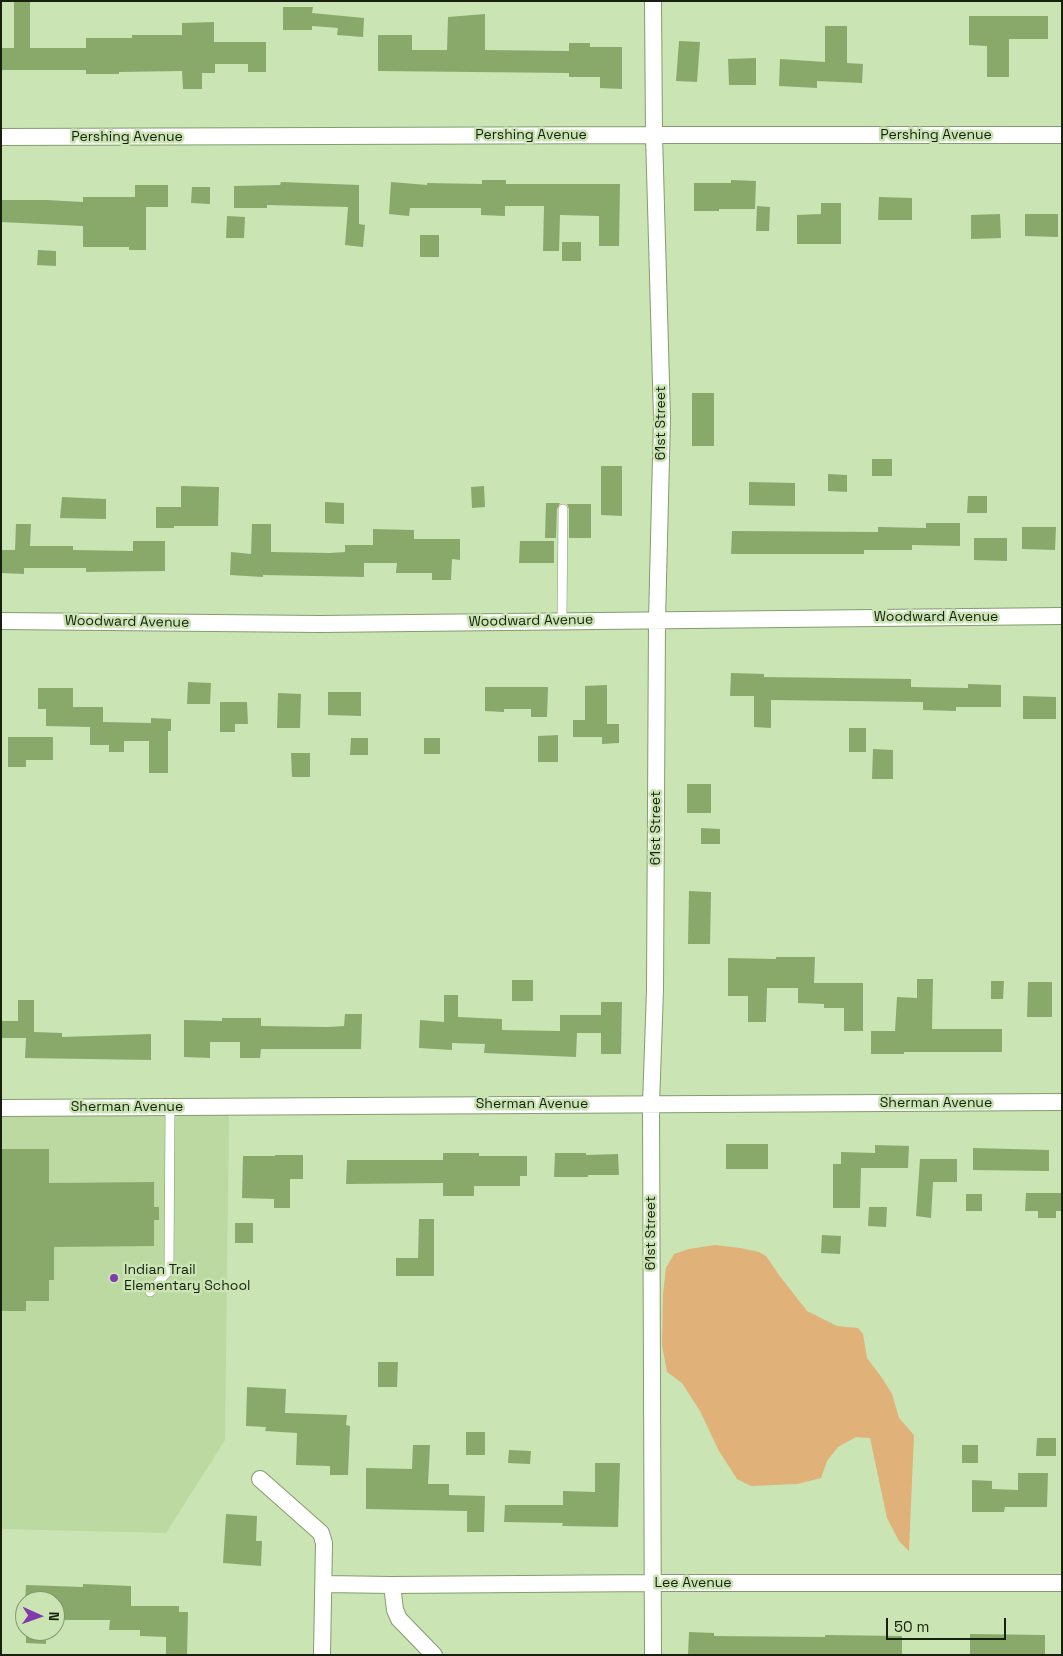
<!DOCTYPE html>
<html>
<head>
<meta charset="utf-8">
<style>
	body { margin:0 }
	#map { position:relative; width:1063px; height:1656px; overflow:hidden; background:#cae4b4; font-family:"Space Grotesk",sans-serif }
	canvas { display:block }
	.frame { position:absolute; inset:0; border:2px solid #17200e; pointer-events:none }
	.north { position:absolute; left:15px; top:1591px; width:50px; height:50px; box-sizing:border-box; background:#cae4b4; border:1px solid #829672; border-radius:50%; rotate:92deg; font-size:14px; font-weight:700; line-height:20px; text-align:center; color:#17200e }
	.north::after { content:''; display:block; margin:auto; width:18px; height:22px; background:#833aac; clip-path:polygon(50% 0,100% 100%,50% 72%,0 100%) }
	.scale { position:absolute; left:886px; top:1618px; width:120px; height:22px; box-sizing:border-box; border:2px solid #17200e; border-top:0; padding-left:6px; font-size:15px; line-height:18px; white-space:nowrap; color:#17200e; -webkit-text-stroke:4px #cae4b4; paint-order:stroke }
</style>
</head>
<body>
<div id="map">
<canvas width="1063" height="1656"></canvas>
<div class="frame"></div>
<div class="north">N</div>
<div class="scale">50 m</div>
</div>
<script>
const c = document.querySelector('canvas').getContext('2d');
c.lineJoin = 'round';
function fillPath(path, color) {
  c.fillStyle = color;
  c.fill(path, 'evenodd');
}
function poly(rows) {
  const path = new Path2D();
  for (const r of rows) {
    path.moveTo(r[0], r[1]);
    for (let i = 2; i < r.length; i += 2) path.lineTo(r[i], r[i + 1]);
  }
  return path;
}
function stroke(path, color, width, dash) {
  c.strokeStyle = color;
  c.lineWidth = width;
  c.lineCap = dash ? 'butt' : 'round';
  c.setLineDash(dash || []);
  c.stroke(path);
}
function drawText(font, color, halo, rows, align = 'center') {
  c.font = font + ' "Space Grotesk",sans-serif';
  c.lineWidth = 5;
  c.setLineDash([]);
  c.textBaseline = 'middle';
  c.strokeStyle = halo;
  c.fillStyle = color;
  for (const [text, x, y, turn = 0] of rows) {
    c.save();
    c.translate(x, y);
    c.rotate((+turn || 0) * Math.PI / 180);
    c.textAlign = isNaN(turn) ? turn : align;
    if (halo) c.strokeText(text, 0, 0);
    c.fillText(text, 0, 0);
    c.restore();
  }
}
fillPath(poly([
	[229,1115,225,1440,166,1533,1,1529,1,1117]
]), '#bcd9a2');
fillPath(poly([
	[715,1245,740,1248,759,1252,766,1256,779,1275,807,1311,837,1326,858,1328,863,1334,867,1358,882,1378,892,1394,899,1418,914,1435,909,1551,899,1541,887,1518,870,1438,856,1437,838,1447,827,1461,821,1478,797,1484,751,1486,737,1479,719,1451,700,1411,682,1383,667,1372,662,1345,663,1294,666,1268,674,1254,689,1249]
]), '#e0b179');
fillPath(poly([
	[14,1,30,1,30,48,86,48,86,38,132,38,132,35,182,35,182,23,214,22,214,42,266,42,266,72,248,72,248,64,215,64,215,73,202,73,202,89,183,89,182,71,119,72,119,74,86,74,86,70,1,70,1,48,14,48],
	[283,7,313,7,312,13,364,18,363,37,337,35,338,28,312,26,312,30,283,30],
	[485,14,485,50,569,51,569,43,590,43,590,47,622,47,622,89,600,88,600,77,569,77,569,73,378,71,378,35,412,35,412,50,447,50,448,17],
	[969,16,1048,16,1048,39,1009,39,1009,77,987,77,987,46,969,45],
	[825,26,847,26,847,63,863,64,862,83,817,81,817,88,779,86,780,59,825,62],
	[679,41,700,42,697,82,676,81],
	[756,58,756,85,729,85,728,59],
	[482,180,506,180,506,184,620,184,619,246,599,246,599,216,560,215,559,251,543,251,544,206,505,206,505,216,481,215,481,208,410,208,409,216,389,214,391,182,427,185,427,183,482,184],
	[731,180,756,181,755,209,719,209,719,211,694,211,694,183,731,183],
	[281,182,359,185,359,224,365,225,363,247,345,245,348,207,267,205,267,208,234,208,234,186,280,185],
	[135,185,168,185,168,207,146,207,146,250,129,250,129,247,83,247,83,226,1,222,1,200,47,200,83,202,83,197,135,197],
	[192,187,210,187,210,204,191,203],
	[879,197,912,198,912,220,878,220],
	[821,203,841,203,841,244,797,244,797,215,821,214],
	[757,206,770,207,769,231,756,231],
	[1000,214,1001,238,971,239,971,215],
	[1025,214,1058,214,1058,237,1025,236],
	[227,216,245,217,244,238,226,238],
	[420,235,439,235,439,257,420,257],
	[562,242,581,242,581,261,562,261],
	[38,250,56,251,56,266,37,265],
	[692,393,714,393,714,446,692,446],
	[872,459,892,459,892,476,872,476],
	[601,466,622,466,622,516,601,515],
	[828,474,847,475,847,492,828,491],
	[749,482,795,483,795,506,749,505],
	[181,486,219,487,218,526,174,526,174,528,156,528,156,507,181,507],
	[484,486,485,507,472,508,471,487],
	[968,496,987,496,987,513,967,513],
	[62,497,106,499,106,519,60,518],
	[325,502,344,503,344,524,325,523],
	[546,503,560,503,557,509,556,538,545,538],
	[567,504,591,504,591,538,569,538,569,509],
	[926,523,960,523,960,546,912,545,912,550,864,550,864,554,731,554,732,531,878,532,878,527,926,528],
	[16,524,31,524,30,546,73,546,73,550,133,551,133,541,165,541,165,571,86,572,86,568,24,568,24,574,1,573,1,550,15,550],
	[252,524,271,524,271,552,330,553,345,552,345,545,373,545,373,529,414,530,414,539,460,539,460,560,452,559,451,580,432,580,432,573,396,573,397,563,364,563,364,577,263,575,263,577,230,575,231,552,251,554],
	[1022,527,1056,527,1055,550,1022,549],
	[974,538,1007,538,1007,561,974,560],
	[520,541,554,541,554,563,519,563],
	[731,673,764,674,764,677,911,679,911,687,968,688,968,684,1001,685,1001,707,956,707,956,711,923,710,923,702,771,700,771,728,754,727,754,696,730,696],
	[188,682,211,683,210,704,187,704],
	[607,685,607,724,619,724,619,743,602,744,602,737,573,737,573,720,585,720,585,686],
	[485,687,548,687,547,717,531,717,531,709,504,709,504,712,485,711],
	[38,688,73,688,73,707,103,707,103,722,151,723,151,718,171,719,171,731,168,731,168,773,149,773,149,741,124,741,124,752,109,752,109,745,90,745,90,727,46,726,46,709,38,709],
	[328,692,361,692,361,716,328,715],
	[278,693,301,694,300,728,277,728],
	[1023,696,1056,697,1056,719,1023,719],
	[220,702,247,702,248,724,235,724,235,732,220,732],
	[849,728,866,728,866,752,849,752],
	[558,735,558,762,538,762,538,736],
	[8,737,53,737,53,760,26,760,26,767,8,767],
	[351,738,368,738,368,755,350,755],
	[424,738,440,738,440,754,424,754],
	[873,749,893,750,893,779,872,779],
	[291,753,310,753,310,777,292,777],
	[687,784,711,784,711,813,687,813],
	[701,828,720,829,720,844,701,844],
	[689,891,711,892,710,944,688,944],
	[776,957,815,957,814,983,863,983,863,1031,844,1031,844,1008,824,1008,824,1004,798,1003,798,988,767,988,766,1022,748,1022,748,996,728,996,728,958,776,959],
	[917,979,933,979,932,1029,1002,1029,1002,1052,904,1052,904,1054,871,1054,871,1031,895,1031,897,997,917,998],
	[512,980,533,980,533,1001,512,1001],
	[991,981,1004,981,1003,999,991,999],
	[1028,982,1052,982,1052,1017,1027,1017],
	[444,995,458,995,458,1017,502,1019,502,1030,560,1031,560,1015,601,1015,601,1002,622,1002,621,1054,601,1054,601,1033,577,1033,576,1057,484,1053,485,1044,452,1043,452,1050,419,1048,420,1020,444,1022],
	[18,1000,34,1000,34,1032,62,1033,62,1037,151,1034,151,1060,25,1058,26,1038,1,1038,1,1021,18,1021],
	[345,1014,362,1014,361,1049,261,1049,260,1058,240,1058,240,1042,210,1042,210,1058,184,1057,184,1020,222,1021,222,1018,261,1018,261,1026,328,1027,344,1026],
	[726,1144,768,1144,768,1169,726,1169],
	[875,1145,909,1146,908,1168,861,1168,860,1208,833,1208,833,1164,841,1164,841,1152,875,1153],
	[973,1148,1049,1150,1049,1171,973,1170],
	[1,1149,49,1149,49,1183,154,1182,154,1207,159,1207,159,1220,154,1220,154,1246,54,1247,54,1280,49,1280,49,1301,26,1301,26,1311,1,1311],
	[443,1153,479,1153,479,1156,527,1156,527,1176,520,1176,520,1186,474,1186,474,1196,443,1196,443,1183,346,1184,347,1160,443,1160],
	[555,1153,586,1153,586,1155,618,1154,619,1175,588,1175,588,1177,554,1177],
	[275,1155,303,1155,303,1179,290,1179,290,1208,274,1208,274,1199,242,1198,243,1156,275,1156],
	[920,1159,957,1159,957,1182,933,1182,931,1218,916,1216],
	[1026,1193,1062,1193,1062,1211,1056,1211,1056,1218,1038,1218,1038,1211,1025,1211],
	[966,1194,982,1194,982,1211,966,1211],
	[869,1207,887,1207,886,1227,868,1226],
	[419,1219,434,1219,434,1276,396,1276,396,1258,418,1258],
	[235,1223,253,1223,253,1243,235,1243],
	[822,1235,841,1236,840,1254,821,1253],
	[378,1362,398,1362,397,1387,378,1387],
	[247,1387,286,1389,285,1413,347,1415,346,1425,350,1426,348,1475,330,1475,330,1466,296,1465,297,1433,265,1431,266,1427,246,1426],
	[466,1432,485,1432,485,1455,466,1455],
	[1037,1438,1056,1438,1056,1456,1036,1456],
	[413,1445,430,1445,428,1484,449,1484,449,1495,485,1496,484,1532,467,1532,467,1511,366,1509,366,1468,412,1469],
	[962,1445,978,1445,978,1463,962,1463],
	[509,1450,531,1451,530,1464,508,1463],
	[595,1463,620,1463,618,1527,562,1526,563,1523,504,1522,505,1505,563,1505,563,1491,595,1492],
	[1018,1473,1048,1473,1047,1507,1005,1507,1004,1512,972,1512,972,1480,992,1481,992,1489,1018,1490],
	[226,1514,257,1516,256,1541,262,1541,261,1566,223,1563],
	[83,1584,131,1586,131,1606,179,1606,179,1612,188,1612,187,1655,166,1655,166,1637,140,1636,140,1630,109,1630,110,1620,55,1620,55,1601,25,1601,26,1585,83,1587],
	[26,1631,46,1631,46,1644,26,1643],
	[689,1632,714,1633,714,1636,825,1637,825,1635,902,1636,902,1655,688,1655],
	[970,1634,1045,1635,1045,1655,970,1655]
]), '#89a96b');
const lane = poly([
	[562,621,563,509],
	[150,1292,169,1270,170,1106]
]);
const street = poly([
	[653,1,654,135,662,418,657,620,655,990,651,1104,653,1655],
	[1,137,654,135,1062,135],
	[1,621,320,624,1062,616],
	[1,1108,1062,1102],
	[260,1479,321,1533,324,1543,322,1655],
	[324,1584,392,1585,652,1583,1062,1583],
	[392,1585,395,1610,399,1619,434,1655]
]);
stroke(lane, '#849c6f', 10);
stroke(street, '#849c6f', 18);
stroke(lane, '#fff', 9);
stroke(street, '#fff', 16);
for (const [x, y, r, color] of [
	[114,1278,5,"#833aac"]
]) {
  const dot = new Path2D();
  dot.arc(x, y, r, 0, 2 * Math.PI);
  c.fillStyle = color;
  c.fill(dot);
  stroke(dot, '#cae4b4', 2);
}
drawText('14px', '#17200e', '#cae4b4', [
	["Pershing Avenue",531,135],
	["Pershing Avenue",936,135],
	["Pershing Avenue",127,137],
	["61st Street",661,423,-90],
	["Woodward Avenue",936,617],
	["Woodward Avenue",531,621,-1],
	["Woodward Avenue",127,622,1],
	["61st Street",656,828,-90],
	["Sherman Avenue",936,1103],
	["Sherman Avenue",532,1104],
	["Sherman Avenue",127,1107],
	["61st Street",651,1233,-90],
	["Lee Avenue",693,1583]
]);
drawText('14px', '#17200e', '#cae4b4', [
	["Indian Trail",124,1270],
	["Elementary School",124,1286]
], 'left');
</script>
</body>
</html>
